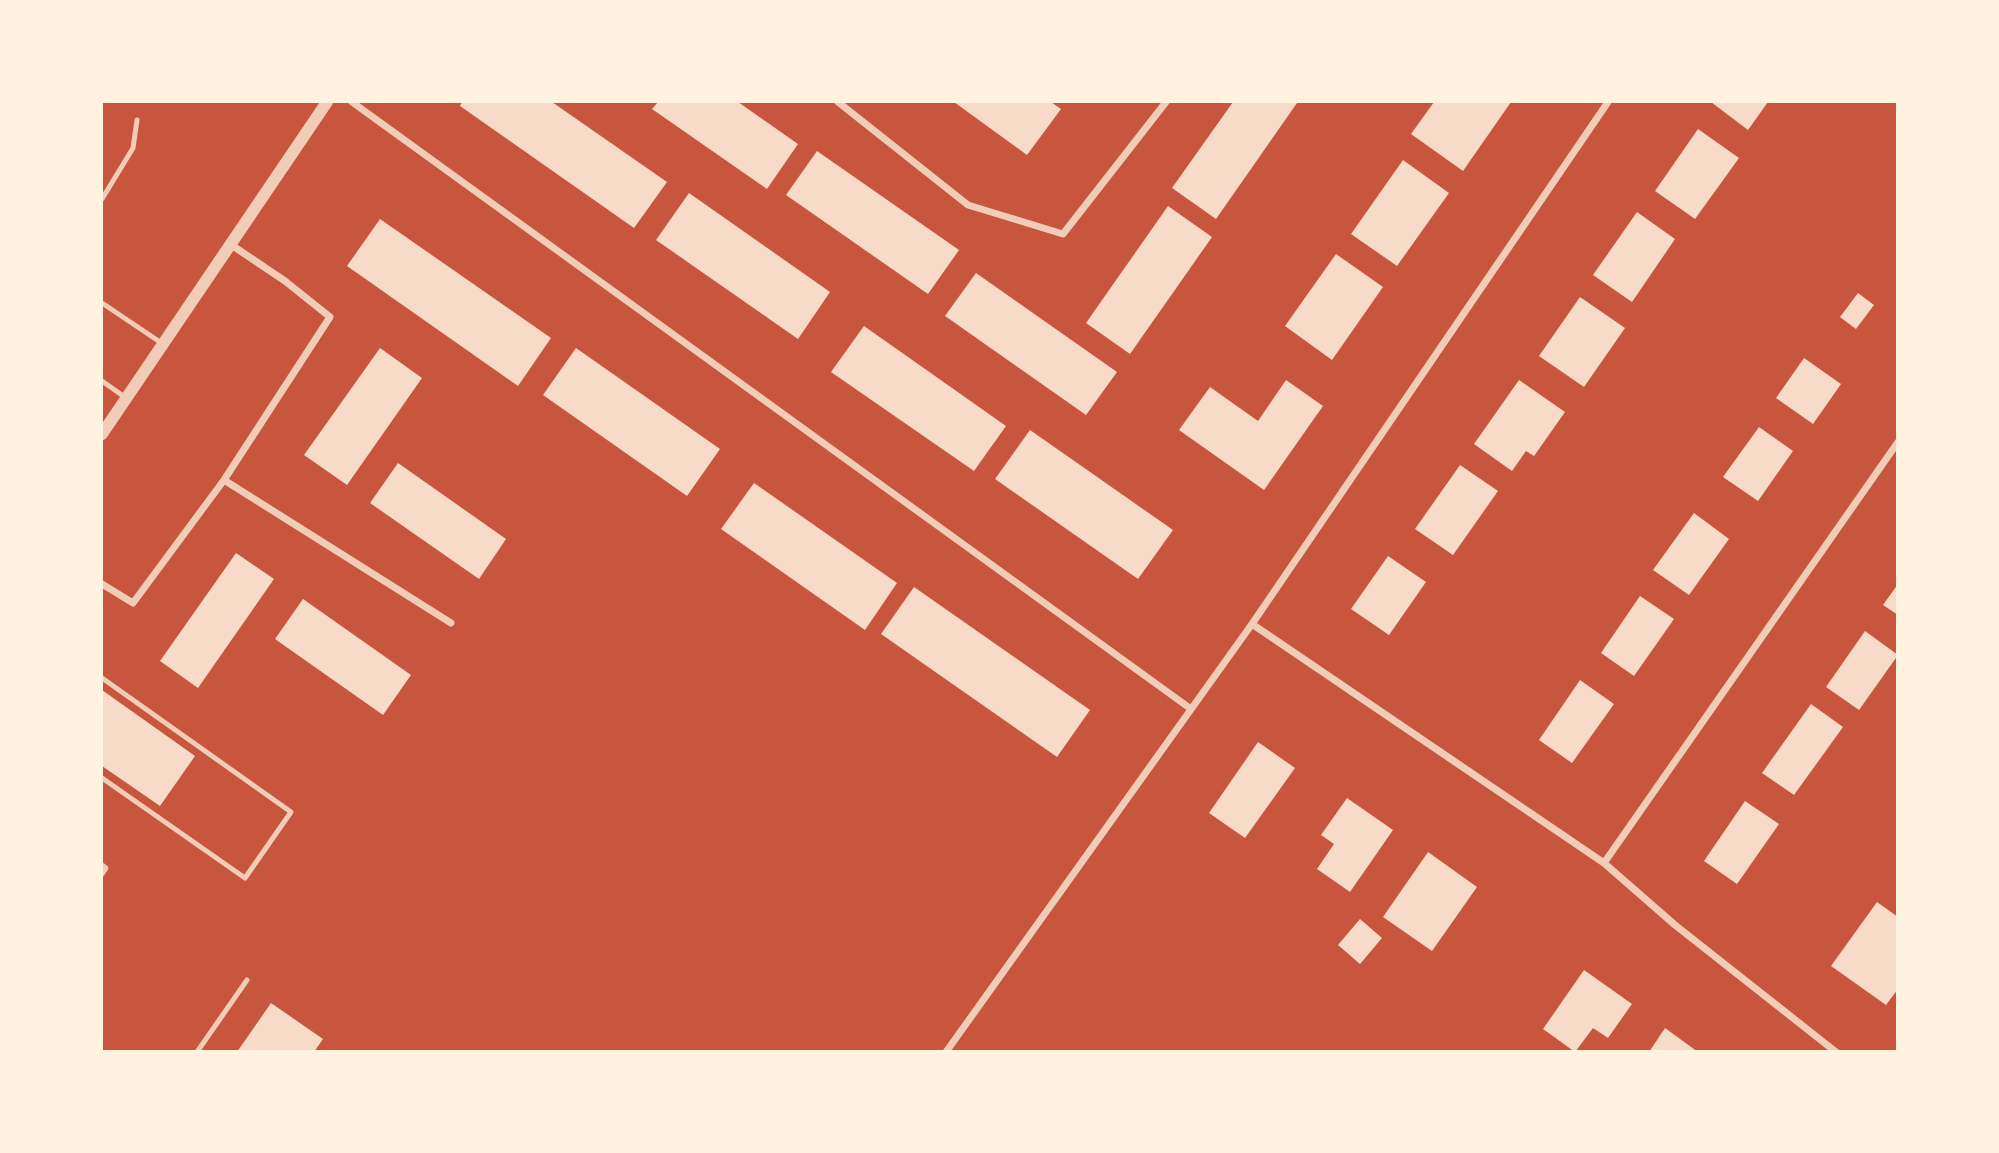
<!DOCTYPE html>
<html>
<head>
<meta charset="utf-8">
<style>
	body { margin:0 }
	#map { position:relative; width:1999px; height:1153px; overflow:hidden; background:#c8553d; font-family:"Fira Sans",sans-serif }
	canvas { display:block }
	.frame { position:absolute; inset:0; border:103px solid #fff3e0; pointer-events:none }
</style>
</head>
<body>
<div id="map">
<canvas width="1999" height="1153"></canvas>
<div class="frame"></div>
</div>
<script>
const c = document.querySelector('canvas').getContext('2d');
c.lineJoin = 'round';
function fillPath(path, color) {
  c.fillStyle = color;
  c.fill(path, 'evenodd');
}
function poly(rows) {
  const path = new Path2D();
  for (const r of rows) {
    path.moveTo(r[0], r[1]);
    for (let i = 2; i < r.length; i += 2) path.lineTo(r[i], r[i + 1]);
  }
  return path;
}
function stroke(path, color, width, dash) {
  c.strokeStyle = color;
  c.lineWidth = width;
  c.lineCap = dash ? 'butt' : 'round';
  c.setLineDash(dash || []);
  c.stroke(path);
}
fillPath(poly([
	[462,102,552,102,667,182,634,228,460,106],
	[658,102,738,102,798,144,767,189,652,109],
	[954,102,1051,102,1061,109,1027,155],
	[1233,102,1297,103,1216,219,1172,188],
	[1434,102,1511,102,1463,171,1411,134],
	[1711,102,1768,102,1748,130],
	[1698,129,1739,158,1695,219,1655,191],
	[817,151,959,250,928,294,786,195],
	[1403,160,1449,193,1397,266,1351,234],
	[689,193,830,292,798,339,656,240],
	[1168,206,1212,237,1130,354,1086,323],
	[1637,212,1675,239,1632,302,1593,275],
	[380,219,551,338,518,386,347,266],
	[1336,254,1383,287,1332,360,1285,326],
	[976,273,1117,372,1086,415,945,316],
	[1858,293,1874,305,1856,329,1840,317],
	[1580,297,1625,328,1584,387,1539,356],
	[864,326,1006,426,974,471,831,372],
	[380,348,422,378,347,485,304,455],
	[576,348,720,449,687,496,543,395],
	[1804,358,1841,384,1813,424,1776,398],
	[1286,380,1323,406,1264,490,1179,430,1210,387,1258,421],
	[1519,380,1565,412,1534,456,1526,451,1512,471,1474,444],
	[1759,427,1793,451,1758,501,1723,477],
	[1030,430,1173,530,1138,579,995,479],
	[398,463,506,539,479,579,370,503],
	[1460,465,1498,491,1453,555,1415,529],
	[754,483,897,583,865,630,721,529],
	[1694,513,1729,539,1689,595,1653,570],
	[236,553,274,579,198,688,160,661],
	[1388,556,1426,582,1389,635,1351,609],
	[1898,584,1898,615,1883,605],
	[914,587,1090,710,1057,757,881,634],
	[1640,596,1674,619,1634,676,1601,653],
	[303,599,411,675,383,715,275,639],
	[1865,631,1898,655,1859,710,1826,687],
	[1580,680,1614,704,1572,763,1539,740],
	[102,690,195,756,160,806,102,766],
	[1811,704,1843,727,1794,795,1762,773],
	[1258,742,1295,768,1245,838,1209,813],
	[1347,798,1393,830,1350,892,1317,869,1334,844,1321,835],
	[1745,801,1779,824,1737,884,1704,861],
	[1428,852,1477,887,1432,951,1383,917],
	[1877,902,1898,917,1898,989,1886,1005,1831,966],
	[1360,919,1382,938,1360,964,1338,945],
	[1584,970,1632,1004,1608,1038,1593,1028,1575,1052,1543,1029],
	[271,1003,323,1039,314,1052,237,1052],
	[1665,1028,1698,1052,1649,1052]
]), '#f7dbc8');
stroke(poly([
	[102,199,133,148,137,120],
	[102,303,163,344],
	[102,381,126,398],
	[102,678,291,812,245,878,102,778],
	[102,865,106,868,102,874],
	[197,1052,247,980]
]), '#f1ccb7', 5);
stroke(poly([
	[352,102,1191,709],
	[838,102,968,205,1063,234,1166,102],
	[224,480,451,623],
	[102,584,133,603,224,480,330,317,285,281,230,244],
	[1252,624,1604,863,1675,925,1836,1052],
	[1604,863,1898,442],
	[946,1052,1252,624,1608,102]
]), '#f1ccb7', 7);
stroke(poly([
	[102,434,327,102]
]), '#f1ccb7', 12);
</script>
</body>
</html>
